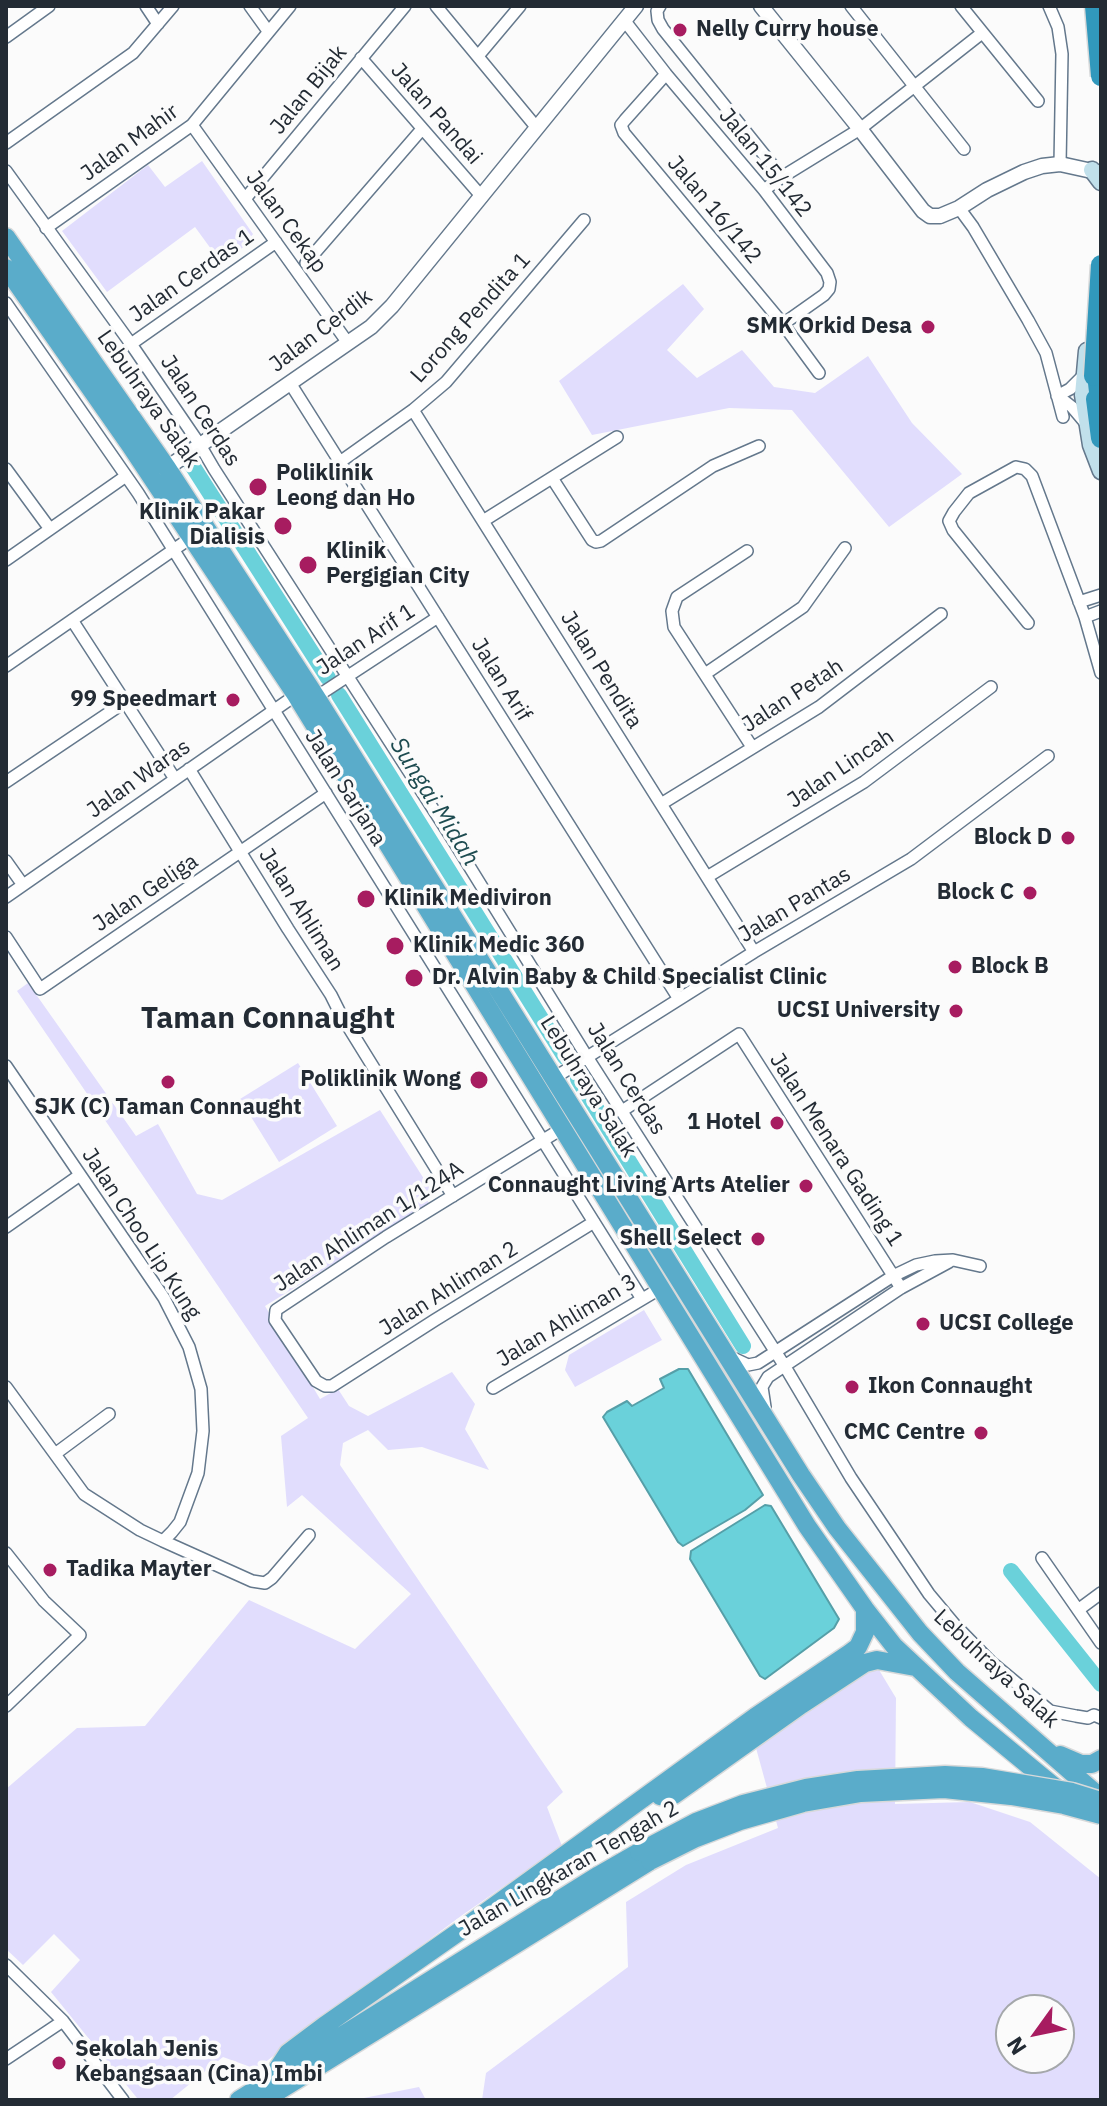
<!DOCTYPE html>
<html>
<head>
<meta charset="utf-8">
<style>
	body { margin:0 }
	#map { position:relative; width:1107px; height:2106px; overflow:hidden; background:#fbfbfb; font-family:"IBM Plex Sans",sans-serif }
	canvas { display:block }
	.frame { position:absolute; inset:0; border:8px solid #232b34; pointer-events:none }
	.north { position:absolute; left:995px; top:1994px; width:80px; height:80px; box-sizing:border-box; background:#fbfbfb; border:2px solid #a5a8ab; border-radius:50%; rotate:237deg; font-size:22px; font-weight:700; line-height:32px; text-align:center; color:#232b34 }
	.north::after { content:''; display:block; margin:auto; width:28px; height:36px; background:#a71c60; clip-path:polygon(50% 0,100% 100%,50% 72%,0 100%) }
</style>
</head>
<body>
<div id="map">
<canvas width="1107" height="2106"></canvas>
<div class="frame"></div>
<div class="north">N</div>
</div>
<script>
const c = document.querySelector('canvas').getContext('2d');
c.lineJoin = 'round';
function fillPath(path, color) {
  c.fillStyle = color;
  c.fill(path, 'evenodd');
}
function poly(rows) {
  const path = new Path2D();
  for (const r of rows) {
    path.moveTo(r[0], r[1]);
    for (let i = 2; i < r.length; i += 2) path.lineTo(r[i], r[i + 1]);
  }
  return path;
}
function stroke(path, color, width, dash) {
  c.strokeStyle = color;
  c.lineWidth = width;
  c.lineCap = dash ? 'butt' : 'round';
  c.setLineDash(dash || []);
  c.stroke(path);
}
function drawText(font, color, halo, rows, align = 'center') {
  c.font = font + ' "IBM Plex Sans",sans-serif';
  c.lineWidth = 7;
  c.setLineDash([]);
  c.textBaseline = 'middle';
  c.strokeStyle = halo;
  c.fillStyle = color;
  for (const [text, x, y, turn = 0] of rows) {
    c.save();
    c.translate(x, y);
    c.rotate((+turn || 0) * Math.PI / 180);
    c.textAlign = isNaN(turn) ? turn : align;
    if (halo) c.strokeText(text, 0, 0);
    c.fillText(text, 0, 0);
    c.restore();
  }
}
fillPath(poly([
	[202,161,253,234,246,245,222,264,195,227,107,292,62,231,148,165,165,187],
	[683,284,704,309,667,350,697,378,742,350,774,387,815,393,868,356,912,423,962,474,889,527,792,410,729,408,592,435,559,381],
	[28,983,136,1136,158,1124,197,1194,222,1200,380,1110,433,1193,425,1198,430,1204,265,1306,320,1399,338,1389,349,1406,368,1416,452,1372,475,1404,465,1429,489,1470,422,1447,388,1450,368,1430,343,1443,340,1465,563,1792,547,1807,562,1846,461,1916,256,2069,223,2057,170,2100,137,2098,51,1992,80,1960,54,1934,23,1965,6,1949,6,1789,77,1728,145,1726,249,1600,355,1649,411,1594,302,1495,287,1507,281,1436,308,1418,17,991],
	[298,1063,337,1126,279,1162,240,1099],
	[644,1310,662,1340,575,1387,565,1370,569,1355],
	[876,1665,896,1698,895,1804,970,1802,1030,1822,1101,1879,1101,2100,482,2100,486,2073,628,1967,626,1902,686,1865,778,1828,756,1748],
	[1011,2010,1059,2010,1059,2058,1011,2058],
	[419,2087,426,2100,354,2100]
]), '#e1ddfd');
const water = poly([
	[679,1369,688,1369,763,1495,745,1510,683,1546,678,1542,603,1417,607,1412,627,1401,632,1406,664,1388,660,1379,679,1369],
	[765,1505,771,1506,839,1619,834,1628,765,1679,760,1676,690,1559,691,1551,765,1505]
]);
fillPath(water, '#6ad1da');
stroke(water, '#559fa8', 2);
stroke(poly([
	[190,462,328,678],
	[339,695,565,1057],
	[578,1079,743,1346],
	[1011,1571,1101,1684]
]), '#6ad1da', 16);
const minor = poly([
	[146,6,158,24],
	[250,6,268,31],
	[436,6,537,128],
	[660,6,657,11,658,20,663,29,782,177],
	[851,6,964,149],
	[961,6,1038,101],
	[1049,6,1058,27,1062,54,1060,164],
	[624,20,666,74,764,190,827,273,830,282,829,289,824,295,783,324],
	[6,37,49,6],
	[478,56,520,6],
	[361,58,482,197],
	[666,74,625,120,621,125,624,133,783,324,819,373],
	[192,125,348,343],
	[6,143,133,53,173,6],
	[6,171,131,344,200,445,214,469,453,840,587,1057,784,1365,851,1478,929,1594,955,1625,991,1662,1050,1711,1076,1716,1088,1718,1094,1715,1101,1718],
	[764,190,782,177,860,129,982,33],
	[245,199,405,6],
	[959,208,973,227,1028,320,1046,353,1063,417],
	[46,228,192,125,290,6],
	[306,263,422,129],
	[6,303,138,493,642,1299],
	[131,344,276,242],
	[290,383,679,999],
	[1057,396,1070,389,1084,375],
	[1058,396,1072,407,1088,426],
	[413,410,754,952],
	[340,462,413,410,446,382,584,220],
	[6,469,50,529],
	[552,478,592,540,596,542,601,541,713,466,759,446],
	[483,521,617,437],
	[747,551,677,597,672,611,674,627,752,747],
	[6,560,126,476],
	[1079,602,1101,595],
	[1085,617,1101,611],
	[72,620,175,779],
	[1028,623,953,530,949,521,954,512,969,493,1016,467,1025,469,1032,476,1085,617,1101,673],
	[6,666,192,537],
	[705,674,803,607,845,548],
	[316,697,438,617],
	[189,769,288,929,331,995,341,1015,453,1196],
	[6,782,125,702],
	[661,804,819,707,941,614],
	[6,861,23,885],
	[707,877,864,782,991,687],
	[6,897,296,695],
	[6,937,40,989,326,793],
	[6,1066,164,1298,189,1347,201,1389,203,1431,198,1473,180,1522,172,1532,163,1541,252,1581,265,1583,272,1578,309,1535],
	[554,1078,754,952,911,859,1048,756],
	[622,1111,739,1034,901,1288],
	[563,1128,386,1237,276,1310,275,1320,316,1381,325,1386,332,1386,435,1320,594,1222],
	[6,1227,80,1175],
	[731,1357,748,1365,758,1363,893,1276,916,1265,935,1261,953,1260,980,1266],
	[6,1387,84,1494,140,1530,163,1541],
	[493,1388,661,1288],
	[765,1407,762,1387,768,1377,901,1288,949,1262],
	[55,1454,109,1414],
	[6,1553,44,1601,80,1635,6,1706],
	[1042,1558,1101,1643],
	[1078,1610,1101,1593],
	[6,1965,63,2021,123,2100],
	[6,2059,63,2021]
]);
const tertiary = poly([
	[761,6,860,129,923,211,930,216,940,216,959,208,987,190,1024,172,1042,166,1060,164,1101,173],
	[167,468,371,327,392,306,636,6]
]);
const secondary = poly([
	[1092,170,1101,182],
	[1087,351,1083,395,1091,445,1101,471]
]);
const trunk = poly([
	[6,237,167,468,316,697,801,1475,837,1528,920,1633,957,1672,1101,1798],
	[6,268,130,445,296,695,807,1526,865,1609,894,1646,971,1718,1062,1793],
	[1060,1755,1081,1764,1092,1764,1101,1759],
	[655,1790,660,1796,667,1797,674,1795,801,1705,865,1663,877,1660,915,1667],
	[271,2079,288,2053,324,2026,460,1931,755,1717,850,1653,858,1647,865,1632,865,1609],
	[239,2100,599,1875,639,1852],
	[264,2100,650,1861]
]);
const motorway = poly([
	[1099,360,1097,374,1101,410],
	[1096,399,1101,438]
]);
stroke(minor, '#64788c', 14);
stroke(tertiary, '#64788c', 17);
stroke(secondary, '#64788c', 19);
stroke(trunk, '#d7d9da', 21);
stroke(motorway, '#d7d9da', 23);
stroke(minor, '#fff', 11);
stroke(tertiary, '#fff', 14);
stroke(secondary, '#c1e0eb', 16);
stroke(trunk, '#5aacca', 18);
stroke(motorway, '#3198bc', 20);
const trunkBridge = poly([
	[639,1852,696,1822,743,1804,806,1788,858,1780,945,1775,982,1777,1072,1792,1101,1801],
	[650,1861,696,1838,740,1821,803,1803,861,1793,944,1789,1011,1796,1064,1805,1101,1815]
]);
const motorwayBridge = poly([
	[1095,6,1101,76],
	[1094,376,1101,265]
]);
stroke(trunkBridge, '#d7d9da', 21, []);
stroke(motorwayBridge, '#d7d9da', 23, []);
stroke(trunkBridge, '#5aacca', 18);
stroke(motorwayBridge, '#3198bc', 20);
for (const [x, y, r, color] of [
	[680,30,8,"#a71c60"],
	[928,327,8,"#a71c60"],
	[258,487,10,"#a71c60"],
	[283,526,10,"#a71c60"],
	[308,565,10,"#a71c60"],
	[233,700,8,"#a71c60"],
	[1068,838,8,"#a71c60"],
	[1030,893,8,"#a71c60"],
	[366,899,10,"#a71c60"],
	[395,946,10,"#a71c60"],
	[955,967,8,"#a71c60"],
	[414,978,10,"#a71c60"],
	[956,1011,8,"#a71c60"],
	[479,1080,10,"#a71c60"],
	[168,1082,8,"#a71c60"],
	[777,1123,8,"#a71c60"],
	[806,1186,8,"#a71c60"],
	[758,1239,8,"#a71c60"],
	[923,1324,8,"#a71c60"],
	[852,1387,8,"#a71c60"],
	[981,1433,8,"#a71c60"],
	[50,1570,8,"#a71c60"],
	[59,2063,8,"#a71c60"]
]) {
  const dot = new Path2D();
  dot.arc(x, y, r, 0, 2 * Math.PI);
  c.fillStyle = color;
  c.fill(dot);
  stroke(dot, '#fbfbfb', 3);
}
drawText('bold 22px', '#232b34', '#fbfbfb', [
	["Nelly Curry house",696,30],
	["SMK Orkid Desa",912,327,"right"],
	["Poliklinik",276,474],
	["Leong dan Ho",276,499],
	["Klinik Pakar",265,513,"right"],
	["Dialisis",265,538,"right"],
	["Klinik",326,552],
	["Pergigian City",326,577],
	["99 Speedmart",217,700,"right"],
	["Block D",1052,838,"right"],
	["Block C",1014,893,"right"],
	["Klinik Mediviron",384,899],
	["Klinik Medic 360",413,946],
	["Block B",971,967],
	["Dr. Alvin Baby & Child Specialist Clinic",432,978],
	["UCSI University",940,1011,"right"],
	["Poliklinik Wong",461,1080,"right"],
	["SJK (C) Taman Connaught",168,1108,"center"],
	["1 Hotel",761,1123,"right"],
	["Connaught Living Arts Atelier",790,1186,"right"],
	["Shell Select",742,1239,"right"],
	["UCSI College",939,1324],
	["Ikon Connaught",868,1387],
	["CMC Centre",965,1433,"right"],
	["Tadika Mayter",66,1570],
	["Sekolah Jenis",75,2050],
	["Kebangsaan (Cina) Imbi",75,2075]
], 'left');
drawText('22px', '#232b34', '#fbfbfb', [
	["Jalan Bijak",309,90,-51],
	["Jalan Pandai",436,114,49],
	["Jalan Mahir",130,143,-36],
	["Jalan 15/142",765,163,51],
	["Jalan 16/142",714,210,50],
	["Jalan Cekap",286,222,54],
	["Jalan Cerdas 1",192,276,-35],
	["Lorong Pendita 1",471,318,-48],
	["Jalan Cerdik",321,331,-37],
	["Lebuhraya Salak",148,399,55],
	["Jalan Cerdas",200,411,57],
	["Jalan Arif 1",366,640,-33],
	["Jalan Pendita",601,670,58],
	["Jalan Arif",501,680,58],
	["Jalan Petah",793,696,-33],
	["Jalan Lincah",841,769,-34],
	["Jalan Waras",139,779,-35],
	["Jalan Sarjana",345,788,58],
	["Jalan Geliga",146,893,-34],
	["Jalan Pantas",795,905,-31],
	["Jalan Ahliman",301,910,58],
	["Jalan Cerdas",626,1079,58],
	["Lebuhraya Salak",588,1087,58],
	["Jalan Menara Gading 1",836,1150,57],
	["Jalan Ahliman 1/124A",369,1227,-33],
	["Jalan Choo Lip Kung",141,1234,57],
	["Jalan Ahliman 2",449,1289,-32],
	["Jalan Ahliman 3",567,1321,-31],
	["Lebuhraya Salak",996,1669,43],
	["Jalan Lingkaran Tengah 2",569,1869,-30]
]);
drawText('italic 24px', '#1d4b50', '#fbfbfb', [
	["Sungai Midah",434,802,58]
]);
drawText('bold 30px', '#232b34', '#fbfbfb', [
	["Taman Connaught",268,1019]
]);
</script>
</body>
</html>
